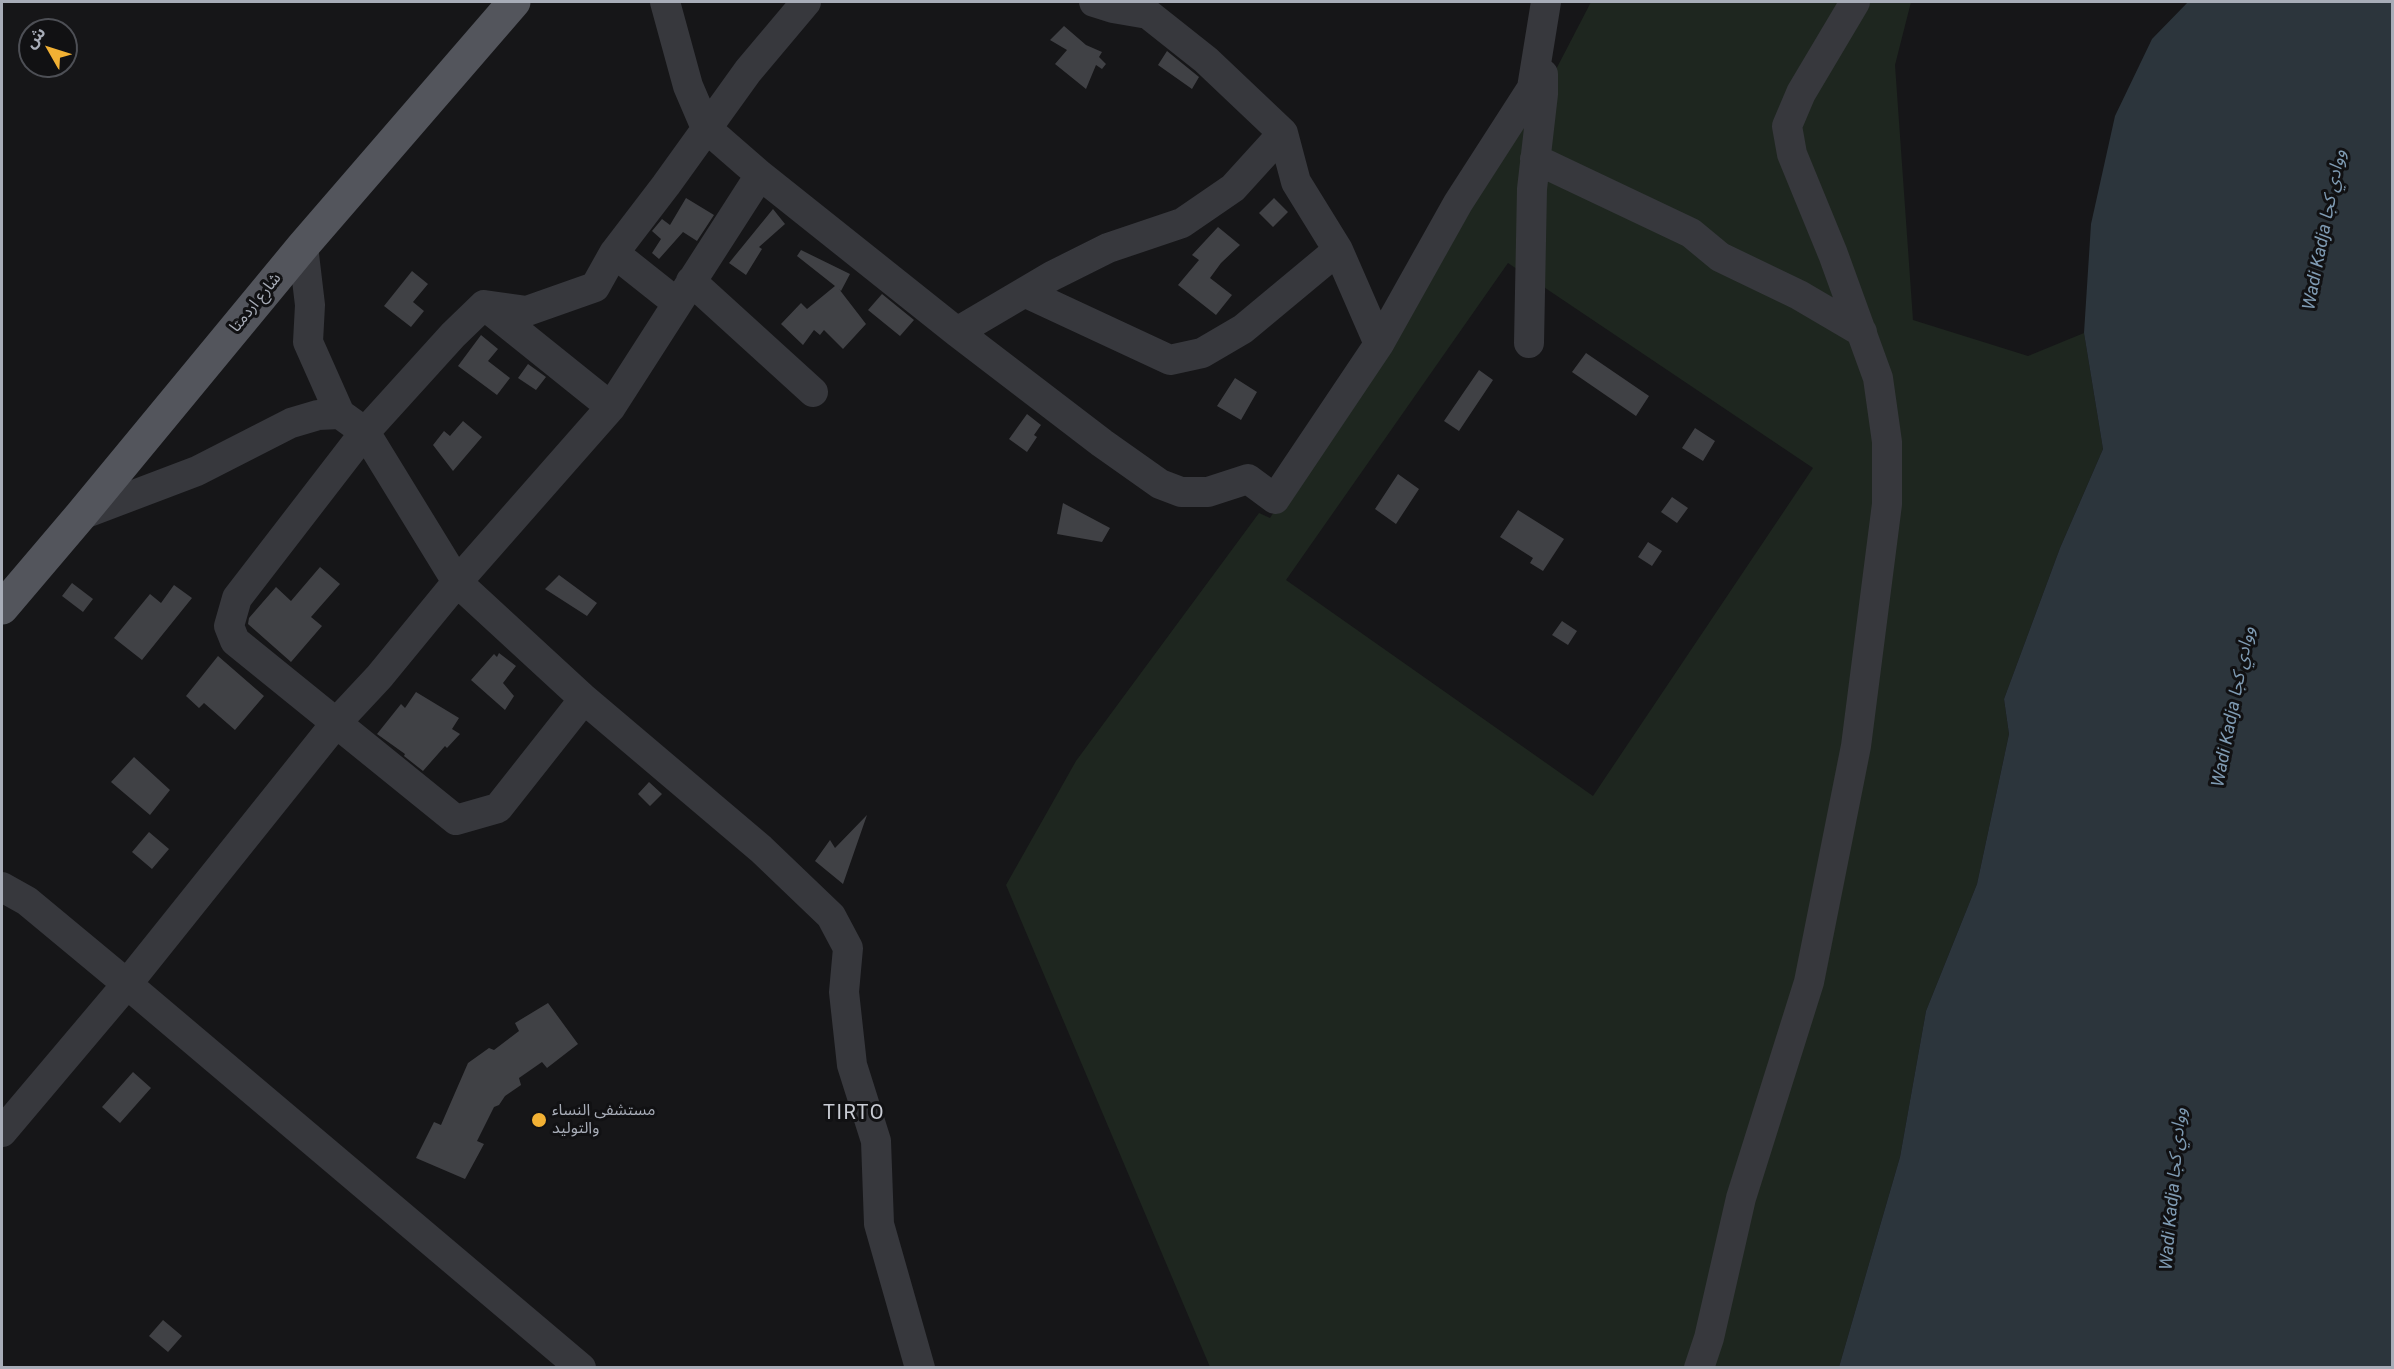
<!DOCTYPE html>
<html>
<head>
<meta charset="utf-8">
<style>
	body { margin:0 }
	#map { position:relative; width:2394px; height:1369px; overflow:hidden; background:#161618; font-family:Roboto,"Noto Sans Arabic",sans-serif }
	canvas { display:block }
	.frame { position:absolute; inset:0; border:3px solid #a8adb8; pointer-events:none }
	.north { position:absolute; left:18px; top:18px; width:60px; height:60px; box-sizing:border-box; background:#111113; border:2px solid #4d4f55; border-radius:50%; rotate:309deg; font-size:16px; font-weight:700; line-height:24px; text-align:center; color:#a8adb8 }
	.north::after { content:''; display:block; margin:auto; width:21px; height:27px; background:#f2b134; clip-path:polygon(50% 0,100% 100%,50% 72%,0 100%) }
</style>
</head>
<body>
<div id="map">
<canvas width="2394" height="1369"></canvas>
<div class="frame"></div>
<div class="north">ش</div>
</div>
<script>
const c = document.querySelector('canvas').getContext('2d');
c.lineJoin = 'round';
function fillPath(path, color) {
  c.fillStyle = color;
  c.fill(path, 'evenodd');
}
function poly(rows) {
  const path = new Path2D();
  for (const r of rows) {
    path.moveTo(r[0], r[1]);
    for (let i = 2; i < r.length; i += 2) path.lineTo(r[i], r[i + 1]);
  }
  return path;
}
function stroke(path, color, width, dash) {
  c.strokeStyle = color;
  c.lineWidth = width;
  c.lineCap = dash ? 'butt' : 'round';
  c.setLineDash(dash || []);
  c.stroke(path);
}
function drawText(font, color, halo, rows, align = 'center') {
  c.font = font + ' Roboto,"Noto Sans Arabic",sans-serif';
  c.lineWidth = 6;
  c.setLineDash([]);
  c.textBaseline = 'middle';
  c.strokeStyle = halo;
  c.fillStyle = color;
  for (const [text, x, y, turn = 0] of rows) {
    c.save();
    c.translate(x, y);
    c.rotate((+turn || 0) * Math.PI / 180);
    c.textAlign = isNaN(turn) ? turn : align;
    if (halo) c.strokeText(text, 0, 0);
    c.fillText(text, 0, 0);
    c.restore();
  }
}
fillPath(poly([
	[1591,2,1911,2,1895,65,1913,320,2028,356,2084,333,2103,449,2060,548,2004,699,2009,734,1977,884,1926,1011,1900,1157,1839,1367,1210,1367,1006,885,1076,761,1259,513,1270,518,1550,81],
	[1508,263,1813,468,1593,796,1286,580]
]), '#1e261f');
fillPath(poly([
	[2188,2,2392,2,2392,1367,1839,1367,1900,1157,1926,1011,1977,884,2009,734,2004,699,2060,548,2103,449,2084,333,2091,224,2115,116,2152,39]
]), '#2c353c');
fillPath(poly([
	[1064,26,1086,45,1102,52,1099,57,1106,64,1102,69,1096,65,1086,89,1055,64,1067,50,1050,40],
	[1167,51,1199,77,1192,89,1158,65],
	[686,198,714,215,697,241,683,232,659,259,652,253,661,239,652,231,662,219,670,225],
	[1274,198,1288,212,1273,227,1259,213],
	[773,209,785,224,759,247,762,249,746,275,729,263],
	[1218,227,1240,245,1221,263,1210,278,1232,295,1216,315,1178,285,1199,260,1192,255],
	[801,250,850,274,841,291,839,289,866,324,843,349,824,330,820,335,814,330,803,345,781,324,801,303,807,309,835,286,797,256],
	[412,271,428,284,413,302,424,311,411,327,384,306],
	[882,294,914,320,900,336,868,310],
	[481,335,498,349,488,361,510,378,497,395,458,366],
	[1586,353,1649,396,1636,416,1572,372],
	[528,364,546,377,536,390,518,378],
	[1479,370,1493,380,1459,431,1444,421],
	[1235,378,1257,392,1241,420,1217,406],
	[1027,414,1041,425,1034,435,1037,437,1027,452,1009,439],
	[463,421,482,437,453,471,433,445,444,431,450,436],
	[1695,428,1715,441,1703,461,1682,448],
	[1398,474,1419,489,1396,524,1375,509],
	[1672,497,1688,508,1677,523,1661,512],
	[1063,503,1110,528,1102,542,1057,534],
	[1518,510,1564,539,1543,571,1530,563,1533,558,1500,537],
	[1648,542,1662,551,1652,566,1638,557],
	[320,567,340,584,311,617,322,626,291,662,248,624,249,618,276,587,291,601],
	[559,575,597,603,587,616,545,589],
	[72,583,93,599,83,612,62,596],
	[174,585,192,598,142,660,114,638,150,594,161,603],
	[1562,621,1577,631,1568,645,1552,635],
	[499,653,516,666,503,683,514,696,505,710,471,680,494,654,497,657],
	[218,656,264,696,235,730,204,703,199,708,186,696],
	[416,692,459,718,452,729,460,734,447,748,445,746,423,771,404,756,405,754,377,734,401,704,405,708],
	[134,757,170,790,150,815,111,782],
	[649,782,662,794,650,806,638,794],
	[867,815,843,884,815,861,830,840,835,848],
	[149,832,169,849,152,869,132,852],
	[548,1003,578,1044,547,1068,542,1062,519,1078,521,1085,505,1096,499,1105,494,1107,477,1141,484,1144,465,1179,416,1158,434,1122,441,1125,468,1063,489,1048,494,1050,519,1031,515,1023],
	[133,1072,151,1088,120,1123,102,1107],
	[163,1320,182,1336,168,1352,149,1336]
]), '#404145');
stroke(poly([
	[665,2,688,86,706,128,760,175,957,332,1102,443,1160,484,1181,492,1208,492,1248,479,1275,499,1379,344,1458,203,1532,88,1546,2],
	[1094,2,1113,8,1148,14,1206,60,1283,133,1296,182,1338,250,1379,344],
	[1535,159,1691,233,1720,257,1799,295,1862,332],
	[303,246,310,305,308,342,340,414],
	[691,281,813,392],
	[1026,293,1170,360,1202,353,1243,329,1338,250],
	[677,303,614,253,666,185,748,71,806,2],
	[484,305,527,311,595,287,614,253],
	[957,332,1052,276,1108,248,1182,223,1233,188,1283,133],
	[1529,343,1532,189,1543,94,1543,74],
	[81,515,197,471,291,423,318,415,340,414,365,432,457,582,584,699,761,849,831,916,848,948,844,992,852,1065,876,1141,879,1224,920,1368],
	[584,699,498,808,456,820,235,641,229,626,237,598,365,432,453,335,484,305,611,407],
	[2,887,27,901,127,984,581,1368],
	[2,1132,127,984,336,723,379,677,457,582,611,407,760,175],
	[1699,1368,1709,1338,1741,1198,1809,982,1856,746,1887,504,1887,442,1878,378,1833,254,1792,154,1787,126,1801,93,1855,2]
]), '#37383d', 30);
stroke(poly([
	[2,608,81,515,303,246,514,2]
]), '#53555c', 33);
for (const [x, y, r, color] of [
	[539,1120,8,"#f2b134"]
]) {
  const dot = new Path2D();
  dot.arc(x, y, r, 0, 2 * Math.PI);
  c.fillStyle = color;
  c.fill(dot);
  stroke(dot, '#111113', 2);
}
drawText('16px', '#a8adb8', '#111113', [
	["شارع اردمتا",256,303,-51]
]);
drawText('16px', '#a8adb8', '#111113', [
	["مستشفى النساء",552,1111],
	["والتوليد",552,1129]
], 'left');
drawText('italic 18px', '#7f9bb3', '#111113', [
	["Wadi Kadja ووادي كجا",2325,230,-79],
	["Wadi Kadja ووادي كجا",2234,707,-79],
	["Wadi Kadja ووادي كجا",2174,1189,-85]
]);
c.letterSpacing = '1.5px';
drawText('20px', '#c9ccd4', '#111113', [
	["TIRTO",854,1114]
]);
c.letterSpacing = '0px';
</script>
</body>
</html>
